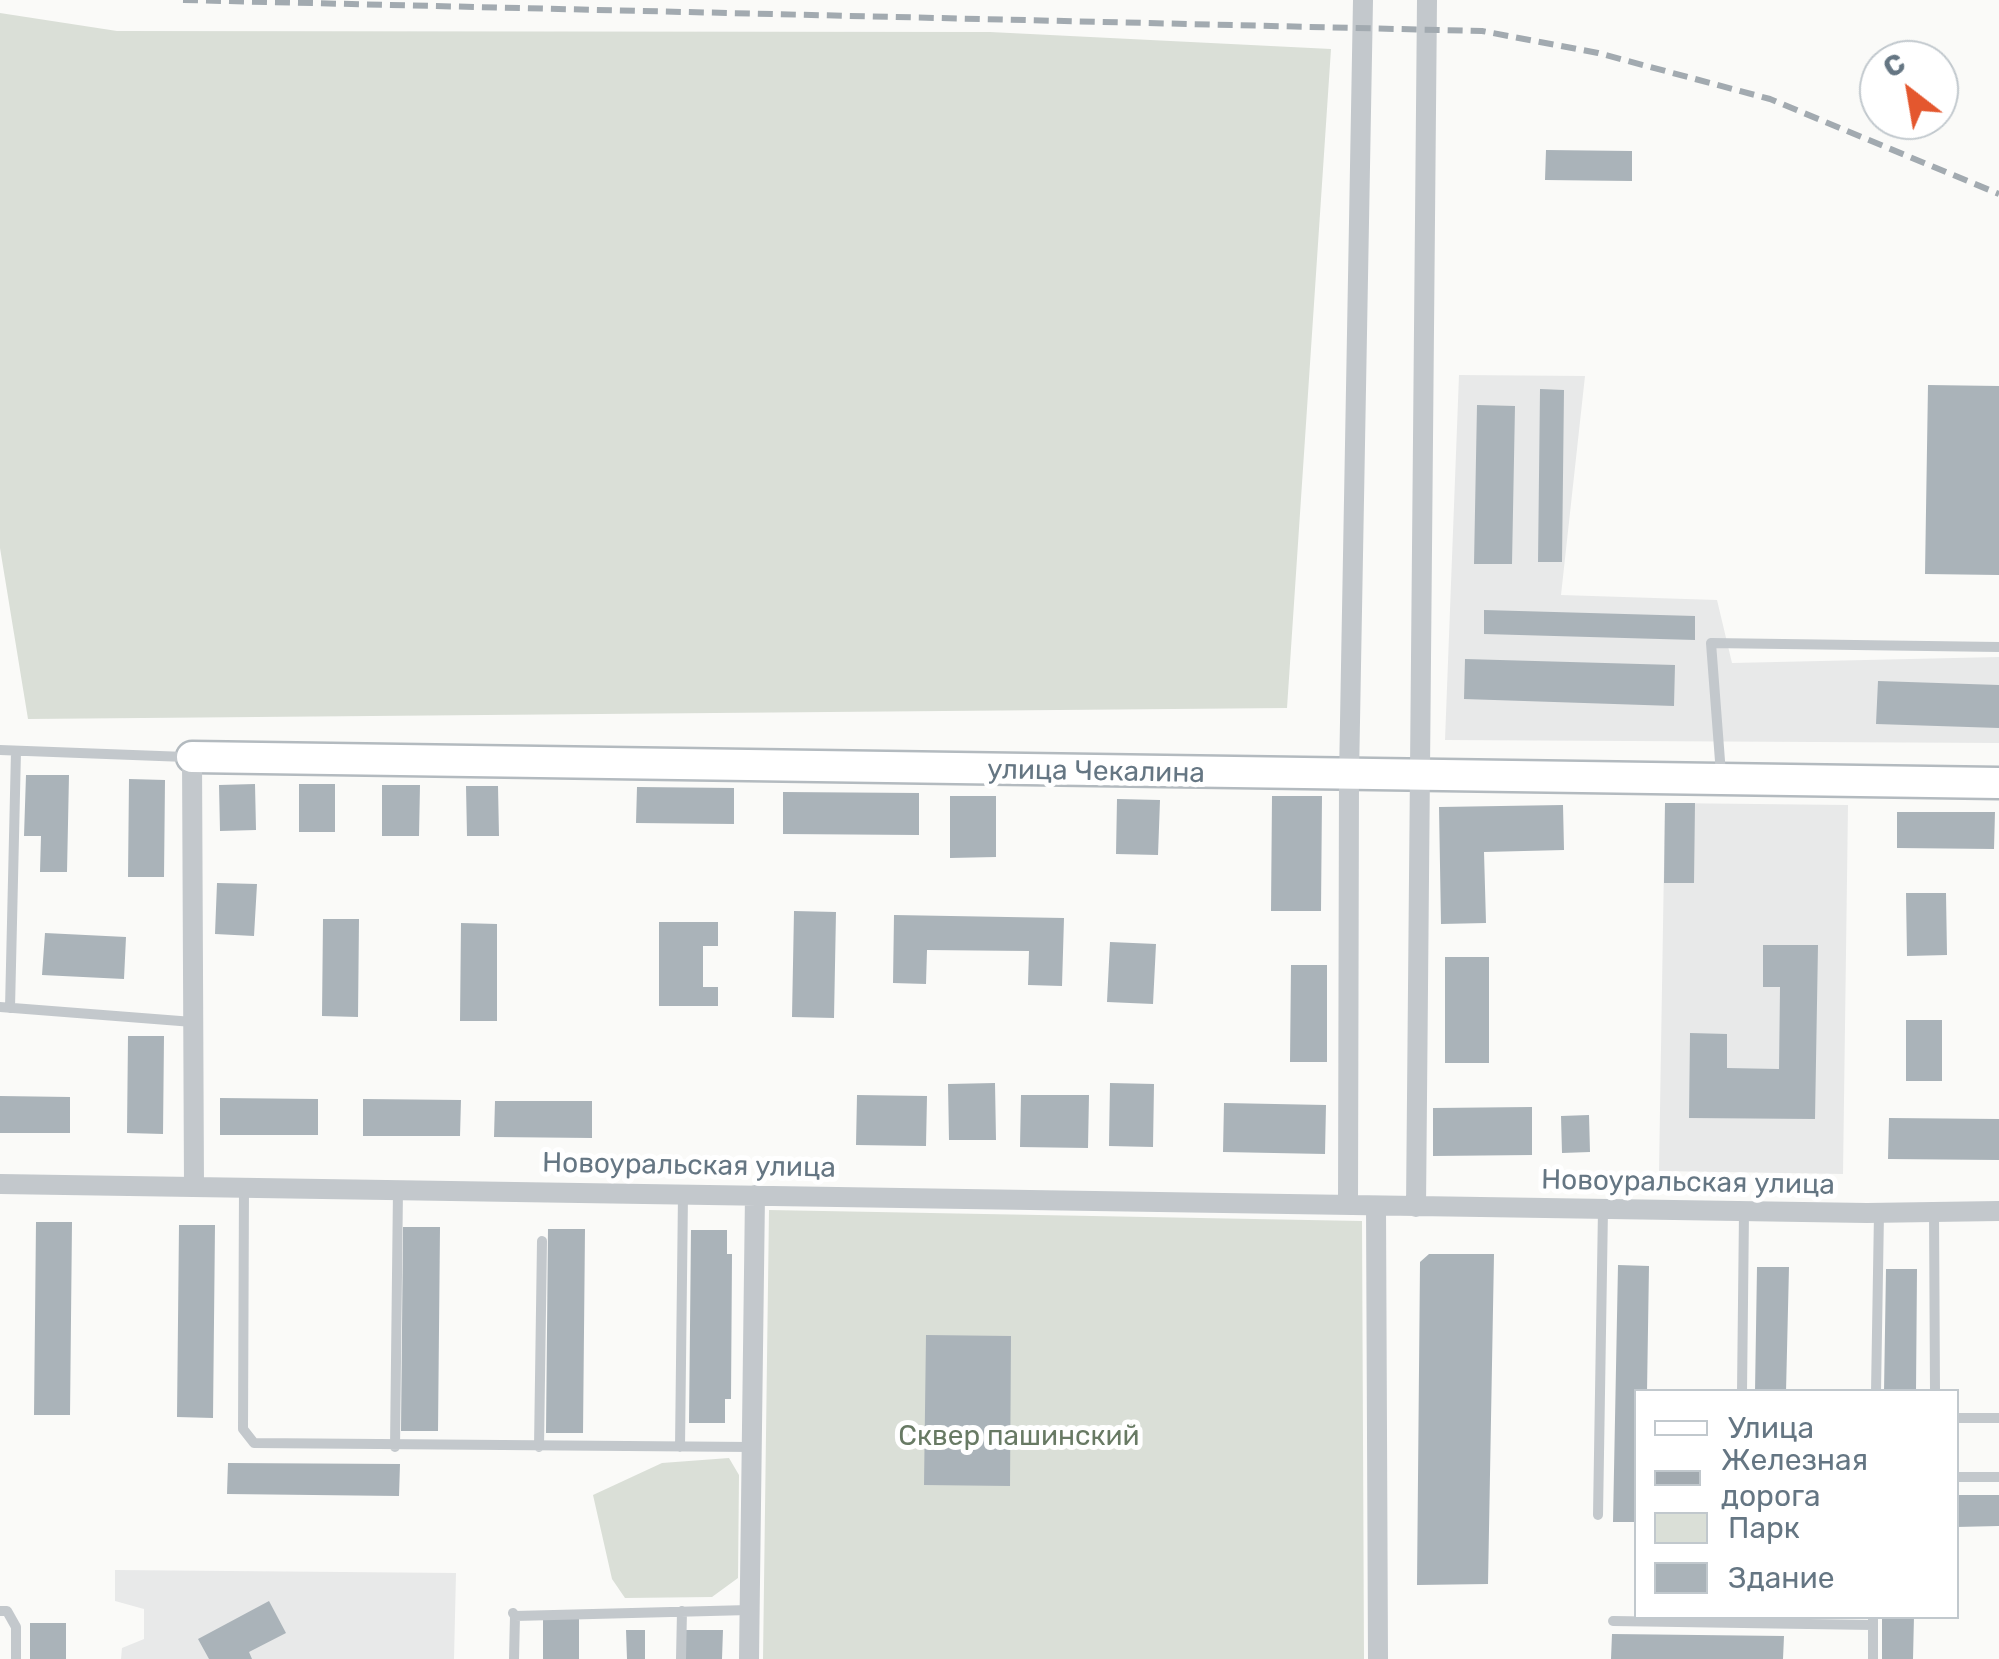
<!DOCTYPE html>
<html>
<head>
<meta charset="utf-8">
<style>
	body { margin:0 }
	#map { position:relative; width:1999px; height:1659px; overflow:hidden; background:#fafaf8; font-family:Rubik,sans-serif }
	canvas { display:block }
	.legend { position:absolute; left:1634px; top:1389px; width:325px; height:230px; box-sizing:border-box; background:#fff; border:2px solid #c1c8cd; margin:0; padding:12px 18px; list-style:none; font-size:30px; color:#657683 }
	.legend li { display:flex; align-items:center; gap:20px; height:50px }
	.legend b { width:50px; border:2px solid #c1c8cd }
	.north { position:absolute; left:1859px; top:40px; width:100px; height:100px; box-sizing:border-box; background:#fff; border:2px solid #c1c8cd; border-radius:50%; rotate:329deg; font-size:28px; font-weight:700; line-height:40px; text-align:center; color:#657683 }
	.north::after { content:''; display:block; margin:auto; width:35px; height:45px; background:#e4572e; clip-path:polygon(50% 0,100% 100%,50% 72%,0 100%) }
</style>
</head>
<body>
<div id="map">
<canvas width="1999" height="1659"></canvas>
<ul class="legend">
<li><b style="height:12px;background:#fff"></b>Улица</li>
<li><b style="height:12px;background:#a2aab0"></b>Железная дорога</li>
<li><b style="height:28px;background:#dadfd7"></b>Парк</li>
<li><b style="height:28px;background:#aab3b9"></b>Здание</li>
</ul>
<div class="north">С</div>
</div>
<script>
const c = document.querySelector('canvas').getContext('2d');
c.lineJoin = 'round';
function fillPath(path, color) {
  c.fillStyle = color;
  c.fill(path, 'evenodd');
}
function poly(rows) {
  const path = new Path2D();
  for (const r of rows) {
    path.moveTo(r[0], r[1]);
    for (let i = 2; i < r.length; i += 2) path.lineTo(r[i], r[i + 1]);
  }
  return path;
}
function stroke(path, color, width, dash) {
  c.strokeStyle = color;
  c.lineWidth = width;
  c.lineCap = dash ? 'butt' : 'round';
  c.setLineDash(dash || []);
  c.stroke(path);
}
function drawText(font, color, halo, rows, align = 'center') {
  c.font = font + ' Rubik,sans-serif';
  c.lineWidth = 10;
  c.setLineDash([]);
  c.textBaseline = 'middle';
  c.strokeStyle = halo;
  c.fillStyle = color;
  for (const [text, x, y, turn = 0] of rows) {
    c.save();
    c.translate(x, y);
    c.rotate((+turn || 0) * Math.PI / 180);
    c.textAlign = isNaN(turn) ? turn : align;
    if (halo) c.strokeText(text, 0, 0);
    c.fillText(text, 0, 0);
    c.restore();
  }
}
fillPath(poly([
	[1459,375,1585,376,1561,595,1717,600,1732,663,1999,657,1999,743,1445,740],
	[1665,803,1848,805,1843,1174,1659,1171],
	[115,1570,456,1573,454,1659,121,1659,122,1648,144,1639,144,1609,115,1601]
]), '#e8e9e9');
fillPath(poly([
	[0,13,117,31,990,32,1331,49,1287,708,28,719,0,548],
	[769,1210,1362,1221,1364,1659,763,1659],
	[729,1458,739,1475,738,1578,712,1597,625,1598,612,1579,593,1495,662,1463]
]), '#dadfd7');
fillPath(poly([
	[1546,150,1632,151,1632,181,1545,180],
	[1928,385,1999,386,1999,575,1925,574],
	[1540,389,1564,390,1562,562,1538,562],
	[1477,405,1515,406,1512,564,1474,564],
	[1484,610,1695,616,1695,640,1484,634],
	[1465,659,1675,665,1674,706,1464,699],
	[1878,681,1999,685,1999,728,1876,724],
	[26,775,69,775,67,872,40,872,41,836,24,836],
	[129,779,165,780,164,877,128,877],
	[255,784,256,830,220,831,219,785],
	[299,784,335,784,335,832,299,832],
	[382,785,420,785,419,836,382,836],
	[466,786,498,786,499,836,467,836],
	[637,787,734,788,734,824,636,823],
	[783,792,919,793,919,835,783,834],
	[950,796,996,796,996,857,950,858],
	[1272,796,1322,796,1321,911,1271,911],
	[1117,799,1160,800,1158,855,1116,854],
	[1665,803,1695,803,1694,883,1664,883],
	[1563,805,1564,850,1484,852,1486,923,1441,924,1439,807],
	[1897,812,1995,812,1994,849,1897,848],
	[217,883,257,884,254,936,215,934],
	[1906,893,1946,893,1947,955,1907,956],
	[794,911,836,912,834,1018,792,1017],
	[894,915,1064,918,1062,986,1028,985,1029,951,927,950,926,984,893,983],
	[323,919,359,919,358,1017,322,1016],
	[659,922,718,922,718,946,703,946,703,987,718,987,718,1006,659,1006],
	[461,923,497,924,497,1021,460,1021],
	[45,933,126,937,124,979,42,975],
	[1110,942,1156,944,1153,1004,1107,1002],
	[1763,945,1818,945,1815,1119,1689,1118,1690,1033,1727,1034,1727,1068,1779,1069,1780,987,1763,987],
	[1445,957,1489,957,1489,1063,1445,1063],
	[1291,965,1327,965,1327,1062,1290,1062],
	[1906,1020,1942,1020,1942,1081,1906,1081],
	[128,1036,164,1036,163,1134,127,1133],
	[995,1083,996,1140,949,1140,948,1084],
	[1110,1083,1154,1084,1153,1147,1109,1146],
	[857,1095,927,1096,926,1146,856,1145],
	[1021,1095,1089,1095,1088,1148,1020,1147],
	[0,1096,70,1097,70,1133,0,1133],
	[220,1098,318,1099,318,1135,220,1135],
	[363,1099,461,1100,460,1136,363,1136],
	[495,1101,592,1101,592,1138,494,1137],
	[1224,1103,1326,1105,1325,1154,1223,1152],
	[1532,1107,1532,1155,1433,1156,1433,1108],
	[1589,1115,1590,1152,1562,1153,1561,1116],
	[1889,1118,1999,1119,1999,1160,1888,1159],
	[36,1222,72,1222,70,1415,34,1415],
	[179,1225,215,1225,213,1418,177,1417],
	[403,1227,440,1227,438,1431,401,1431],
	[548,1229,585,1229,583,1433,546,1433],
	[691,1230,727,1230,727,1254,732,1254,731,1399,725,1399,725,1423,689,1423],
	[1429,1254,1494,1254,1488,1584,1417,1585,1420,1262],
	[1618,1265,1649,1266,1647,1392,1636,1392,1636,1522,1613,1522],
	[1757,1267,1789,1267,1786,1392,1755,1392],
	[1886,1269,1917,1269,1916,1392,1884,1392],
	[926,1335,1011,1336,1010,1486,924,1485],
	[228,1463,400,1464,399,1496,227,1494],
	[1956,1495,1999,1495,1999,1526,1956,1527],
	[269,1601,286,1633,249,1652,252,1659,209,1659,198,1639],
	[1882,1616,1914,1616,1913,1659,1882,1659],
	[543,1619,579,1619,579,1659,543,1659],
	[30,1623,66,1623,66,1659,30,1659],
	[626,1630,645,1630,645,1659,627,1659],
	[686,1630,723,1630,722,1659,686,1659],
	[1612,1634,1784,1636,1783,1659,1611,1659]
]), '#aab3b9');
const secondary = poly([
	[192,757,1999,783]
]);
stroke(secondary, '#b3babf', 35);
stroke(poly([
	[0,750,186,757],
	[1721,774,1711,643,1999,647],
	[0,1007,193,1022],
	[10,1008,16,751],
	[244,1188,243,1429,254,1443,751,1447],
	[1934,1212,1935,1392],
	[1742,1392,1744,1212],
	[1876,1392,1879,1213],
	[1956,1418,1999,1418],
	[395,1447,398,1189],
	[539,1447,542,1241],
	[680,1447,683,1194],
	[1956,1477,1999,1477],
	[1598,1515,1603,1209],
	[0,1611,7,1611,16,1627,16,1659],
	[513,1613,515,1616,749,1610],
	[1613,1621,1873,1625],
	[514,1659,515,1616],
	[681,1659,682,1611],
	[1873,1659,1873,1616]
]), '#c3c8cc', 10);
stroke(poly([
	[192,757,194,1186],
	[0,1184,1867,1213,1999,1211],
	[1348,1205,1349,777,1363,0],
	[1376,1206,1378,1659],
	[1416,1207,1427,0],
	[749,1659,755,1195]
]), '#c3c8cc', 20);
stroke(secondary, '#fff', 30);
stroke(poly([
	[183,0,1482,31,1598,53,1770,99,1999,194]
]), '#a2aab0', 6, [15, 8]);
drawText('28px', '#657683', '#fff', [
	["улица Чекалина",1096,772,1],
	["Новоуральская улица",689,1166,1],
	["Новоуральская улица",1688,1183,1]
]);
drawText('28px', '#687a64', '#fff', [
	["Сквер пашинский",1019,1437]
]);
</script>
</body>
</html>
